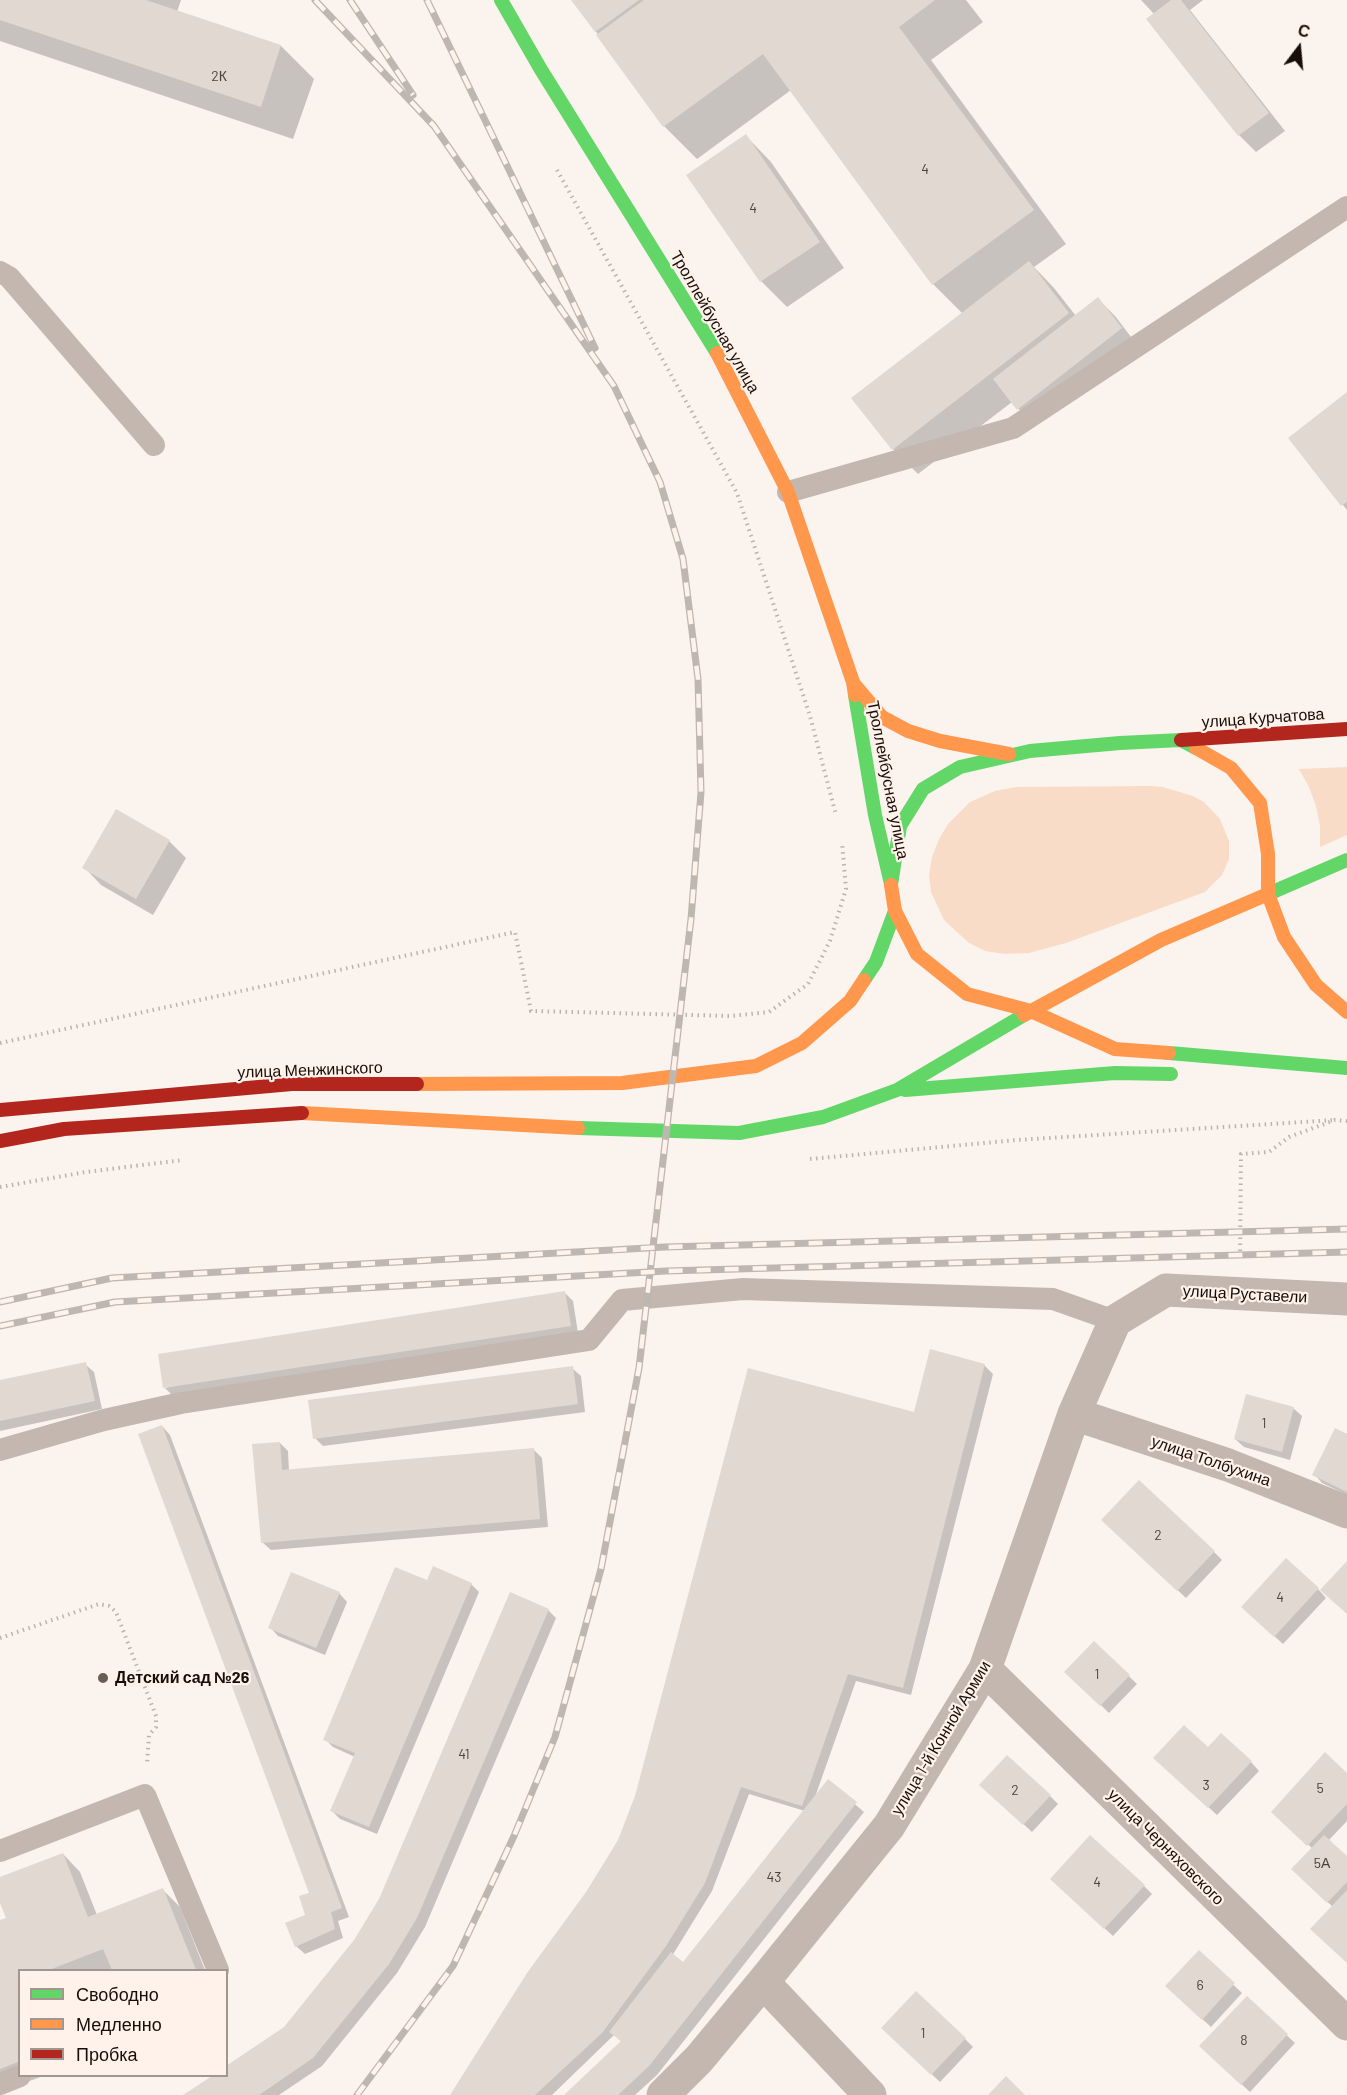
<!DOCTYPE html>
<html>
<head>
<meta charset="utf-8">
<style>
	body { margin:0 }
	#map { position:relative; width:1347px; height:2095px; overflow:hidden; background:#faf3ee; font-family:Barlow,sans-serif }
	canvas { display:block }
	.legend { position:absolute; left:18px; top:1969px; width:210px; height:108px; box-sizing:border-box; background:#fef2ea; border:2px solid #a29790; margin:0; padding:8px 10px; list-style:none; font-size:18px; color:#180e08 }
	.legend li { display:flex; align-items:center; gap:12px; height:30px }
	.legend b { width:30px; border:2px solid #a29790 }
	.north { position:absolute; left:1269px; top:18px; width:60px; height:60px; -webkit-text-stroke:4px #fef2ea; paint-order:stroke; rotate:16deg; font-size:16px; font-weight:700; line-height:24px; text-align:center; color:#180e08 }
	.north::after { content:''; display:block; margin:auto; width:21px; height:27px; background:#180e08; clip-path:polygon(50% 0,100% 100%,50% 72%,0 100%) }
</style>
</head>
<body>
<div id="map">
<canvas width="1347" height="2095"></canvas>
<ul class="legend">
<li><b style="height:8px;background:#63d668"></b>Свободно</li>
<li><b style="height:8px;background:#ff974d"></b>Медленно</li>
<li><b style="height:8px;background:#b3261e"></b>Пробка</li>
</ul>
<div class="north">С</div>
</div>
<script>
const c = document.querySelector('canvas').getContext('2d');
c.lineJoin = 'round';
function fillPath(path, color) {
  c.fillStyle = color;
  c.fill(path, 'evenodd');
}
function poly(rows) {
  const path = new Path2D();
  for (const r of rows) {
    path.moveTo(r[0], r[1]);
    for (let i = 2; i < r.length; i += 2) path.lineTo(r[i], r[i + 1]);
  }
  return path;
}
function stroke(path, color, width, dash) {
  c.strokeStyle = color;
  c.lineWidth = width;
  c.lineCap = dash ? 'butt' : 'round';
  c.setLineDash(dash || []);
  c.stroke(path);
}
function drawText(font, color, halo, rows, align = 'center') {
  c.font = font + ' Barlow,sans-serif';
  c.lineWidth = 4.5;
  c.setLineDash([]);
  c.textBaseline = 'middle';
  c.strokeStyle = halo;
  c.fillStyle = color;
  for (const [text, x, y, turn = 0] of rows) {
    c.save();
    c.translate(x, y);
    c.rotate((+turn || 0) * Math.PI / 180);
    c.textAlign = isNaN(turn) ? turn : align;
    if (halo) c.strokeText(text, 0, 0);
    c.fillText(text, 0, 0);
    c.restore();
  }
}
fillPath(poly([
	[1347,767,1347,835,1320,847,1320,826,1316,806,1309,787,1299,769],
	[1150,786,1163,787,1193,796,1204,802,1220,819,1229,841,1229,859,1222,875,1205,892,1066,943,1029,953,1005,954,985,951,969,943,944,920,931,892,929,875,932,857,939,839,948,824,970,802,995,791,1016,787]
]), '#f9dcc8');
fillPath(poly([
	[0,0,181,0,177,12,281,46,314,79,293,139,0,41],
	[573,0,966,0,983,22,931,60,1066,244,1034,267,1054,288,1076,316,1098,299,1115,316,1138,346,1035,426,1012,402,918,474,893,449,963,314,933,284,791,90,697,159,664,126],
	[1141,0,1203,0,1190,10,1285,131,1256,152,1239,135,1155,15],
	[746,136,771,162,844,268,787,307,761,281,688,175],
	[1347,394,1347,510,1290,438],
	[169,841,186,858,153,915,101,885,84,867],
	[565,1293,573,1301,578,1333,173,1396,165,1388],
	[85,1364,94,1372,102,1409,0,1431,0,1382],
	[984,1365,993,1374,911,1695,856,1681,815,1797,828,1781,864,1812,657,2075,635,2095,566,2095,622,2042,614,2035,552,2095,452,2095,587,1893,915,1414],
	[749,1794,805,1811,683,1964,672,1956,712,1891],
	[572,1368,581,1376,585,1412,323,1446,315,1438],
	[1293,1408,1302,1416,1290,1460,1244,1447,1235,1439],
	[162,1426,170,1435,349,1917,338,1921,343,1938,305,1954,296,1946,311,1894],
	[1347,1436,1347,1495,1322,1483,1314,1474],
	[280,1443,288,1451,289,1471,534,1450,542,1458,548,1527,271,1550,262,1542],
	[1111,1528,1214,1552,1222,1560,1186,1598],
	[428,1582,471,1584,479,1592,377,1834,340,1819,332,1811,355,1757,333,1747,325,1739],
	[1318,1589,1326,1598,1283,1644,1251,1615],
	[339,1593,347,1602,325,1655,278,1636,270,1627],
	[548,1610,556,1618,425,1927,397,1973,322,2066,279,2095,186,2095,215,2076,226,2076,285,2028,355,1941],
	[1094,1643,1137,1684,1109,1713,1075,1680],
	[1208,1749,1251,1762,1259,1771,1217,1815,1164,1766],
	[1347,1775,1347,1821,1328,1841,1347,1858,1347,1961,1333,1907,1302,1878,1313,1849,1281,1820],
	[990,1793,1050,1796,1058,1804,1032,1832],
	[63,1854,80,1872,97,1915,163,1890,180,1907,205,1970,20,1970,20,2076,43,2076,0,2092,0,1922,8,1919,0,1899,0,1879],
	[1144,1886,1152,1894,1113,1936,1060,1887],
	[1199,1952,1242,1993,1211,2027,1175,1994],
	[1247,1998,1295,2043,1250,2092,1209,2054],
	[891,2036,965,2039,973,2047,940,2082]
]), '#0003');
fillPath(poly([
	[0,0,146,0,281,45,261,107,0,20],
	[571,0,639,0,595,32],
	[644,0,935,0,899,27,1034,210,932,285,763,54,663,127,596,35],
	[1171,0,1181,0,1269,113,1238,136,1146,19],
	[746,134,820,242,760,282,686,175],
	[1029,261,1069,313,892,450,851,398],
	[1098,297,1122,328,1017,410,993,379],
	[1347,392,1347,502,1341,506,1288,438],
	[116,809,170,840,136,899,82,868],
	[565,1291,571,1326,163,1388,158,1354],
	[930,1349,985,1364,903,1688,848,1674,802,1806,741,1787,705,1883,666,1946,602,2033,535,2095,450,2095,527,1973,586,1892,618,1840,635,1796,748,1368,914,1412],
	[86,1362,95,1401,0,1421,0,1380],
	[573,1366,578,1404,313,1439,308,1400],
	[1246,1394,1294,1407,1282,1452,1234,1439],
	[162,1425,342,1908,331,1912,335,1929,295,1947,285,1923,305,1915,299,1896,309,1893,138,1434],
	[1335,1428,1347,1434,1347,1492,1312,1475],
	[280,1442,282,1470,534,1448,540,1519,261,1543,252,1444],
	[1139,1480,1215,1551,1177,1591,1101,1520],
	[1286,1558,1319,1588,1274,1637,1241,1607],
	[1347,1561,1347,1614,1320,1590],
	[433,1566,472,1583,369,1827,330,1811,355,1753,323,1740,395,1567,427,1580],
	[291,1572,340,1592,316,1648,268,1628],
	[510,1592,549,1609,417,1918,389,1964,313,2058,259,2095,183,2095,212,2076,226,2076,226,2066,284,2027,354,1940,379,1899],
	[1094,1641,1130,1675,1100,1706,1064,1672],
	[1184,1725,1208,1747,1221,1733,1252,1761,1208,1808,1153,1758],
	[1325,1752,1347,1773,1347,1804,1307,1846,1271,1812],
	[1007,1755,1051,1795,1023,1825,979,1785],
	[828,1779,857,1802,649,2066,618,2095,564,2095,621,2041,609,2032,671,1952,683,1962],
	[1090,1835,1145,1885,1104,1929,1050,1879],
	[1324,1835,1347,1856,1347,1882,1327,1903,1291,1869],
	[63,1853,88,1917,163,1888,196,1970,112,1970,103,1949,49,1970,20,1970,20,2061,0,2069,0,1920,6,1918,0,1903,0,1877],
	[1347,1890,1347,1963,1310,1929],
	[1199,1950,1235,1983,1202,2020,1165,1986],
	[916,1991,966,2038,931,2075,881,2028],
	[1247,1996,1288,2034,1241,2085,1199,2046],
	[1006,2076,1025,2095,988,2095]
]), '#e1d8d2');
stroke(poly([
	[557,170,737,493,810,716,836,815],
	[0,1043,515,932,531,1011,731,1016,769,1012,808,984,830,941,846,889,842,842],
	[810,1159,1017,1140,1335,1120],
	[0,1187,86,1172,183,1160],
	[1240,1257,1241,1154,1269,1152,1289,1137,1335,1120,1347,1121],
	[0,1638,99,1604,109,1606,116,1612,156,1716,156,1727,149,1735,147,1765]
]), '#bcb3ad', 4, [1.5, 4.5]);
stroke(poly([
	[0,272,9,277,154,445],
	[788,492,1013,428,1347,207],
	[0,1450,104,1420,181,1403,589,1340,622,1300,743,1289,1053,1299,1115,1321],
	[0,1851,145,1795,218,1970],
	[0,2084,20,2076]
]), '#c3b7af', 22);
stroke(poly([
	[1074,1414,1228,1465,1347,1512],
	[985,1669,1347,2024],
	[763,1982,870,2095],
	[663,2095,699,2059,763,1982,889,1826,985,1669,1074,1414,1115,1321,1166,1290,1347,1299]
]), '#c3b7af', 33);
stroke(poly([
	[501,0,540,68,717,353],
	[855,695,875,815,891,884],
	[891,885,900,826,923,789,960,767,1030,751,1120,743,1181,740,1196,748],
	[1268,894,1347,860],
	[864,980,876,962,895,911],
	[1169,1053,1347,1068],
	[905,1090,1115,1073,1171,1074],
	[578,1128,739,1133,823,1117,897,1090,1024,1015]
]), '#63d668', 14);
stroke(poly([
	[717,353,788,492,853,682,855,695],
	[854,684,882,717,908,731,940,741,1009,754],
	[1196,748,1231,768,1260,803,1268,854,1268,894,1284,937,1316,985,1347,1012],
	[891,885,895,911,917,954,967,994,1031,1011,1115,1049,1169,1053],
	[1024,1015,1161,940,1268,894],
	[417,1084,622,1083,756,1066,802,1043,850,1001,864,980],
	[302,1113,578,1128]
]), '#ff974d', 14);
stroke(poly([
	[1181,740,1347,729],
	[0,1110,292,1084,417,1084],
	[0,1141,64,1129,302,1113]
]), '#b3261e', 14);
const rail = poly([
	[315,0,434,126,614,386,660,482,683,559,698,679,701,792,691,919,639,1368,601,1569,555,1737,514,1836,453,1966,357,2095],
	[350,0,413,95],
	[427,0,595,348],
	[0,1302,112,1278,665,1247,1347,1229],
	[0,1326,115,1302,666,1271,1347,1252]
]);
stroke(rail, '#beb7b1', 7);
stroke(rail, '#fef2ea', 4.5, [14]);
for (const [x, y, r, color] of [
	[103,1678,6,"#675e58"]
]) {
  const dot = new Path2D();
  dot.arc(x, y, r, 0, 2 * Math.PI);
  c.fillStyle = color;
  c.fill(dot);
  stroke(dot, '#fef2ea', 2);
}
drawText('14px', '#4b423c', null, [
	["2К",219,76],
	["4",925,169],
	["4",753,208],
	["1",1264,1423],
	["2",1158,1535],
	["4",1280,1597],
	["1",1097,1674],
	["41",464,1754],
	["3",1206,1785],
	["5",1320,1788],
	["2",1015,1790],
	["5А",1322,1863],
	["43",774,1877],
	["4",1097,1882],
	["6",1200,1985],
	["1",923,2033],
	["8",1244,2040]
]);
drawText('16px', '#180e08', '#fef2ea', [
	["Троллейбусная улица",715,322,60],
	["улица Курчатова",1263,718,-4],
	["Троллейбусная улица",888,780,79],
	["улица Менжинского",310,1070,-2],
	["улица Руставели",1245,1294,3],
	["улица Толбухина",1211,1461,19],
	["улица 1-й Конной Армии",941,1738,-59],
	["улица Черняховского",1166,1847,45]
]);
drawText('bold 16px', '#180e08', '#fef2ea', [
	["Детский сад №26",115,1678]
], 'left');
</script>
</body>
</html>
